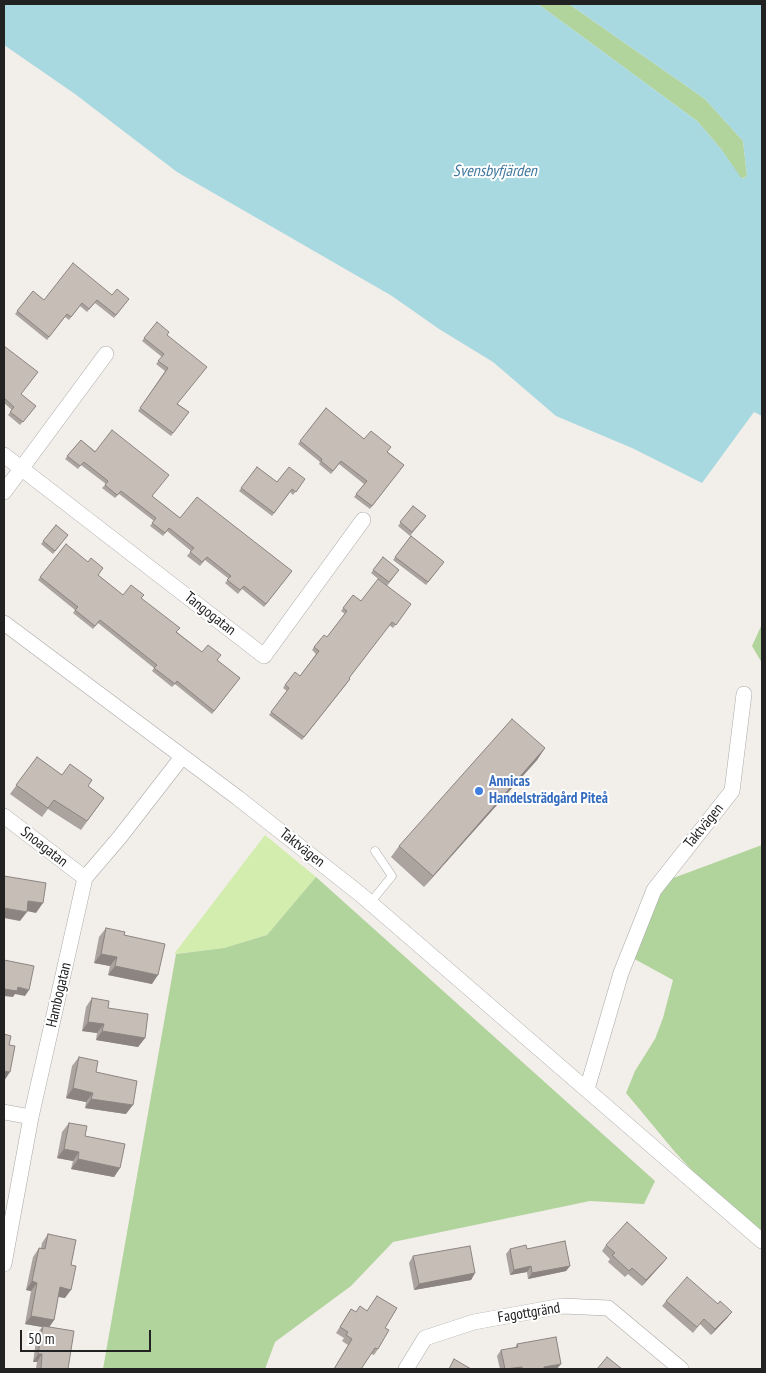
<!DOCTYPE html>
<html>
<head>
<meta charset="utf-8">
<style>
	body { margin:0 }
	#map { position:relative; width:766px; height:1373px; overflow:hidden; background:#f2eee9; font-family:"PT Sans Narrow",sans-serif }
	canvas { display:block }
	.frame { position:absolute; inset:0; border:5px solid #222; pointer-events:none }
	.scale { position:absolute; left:20px; top:1330px; width:131px; height:22px; box-sizing:border-box; border:2px solid #222; border-top:0; padding-left:6px; font-size:15px; line-height:18px; white-space:nowrap; color:#222; -webkit-text-stroke:4px #fff; paint-order:stroke }
</style>
</head>
<body>
<div id="map">
<canvas width="766" height="1373"></canvas>
<div class="frame"></div>
<div class="scale">50 m</div>
</div>
<script>
const c = document.querySelector('canvas').getContext('2d');
c.lineJoin = 'round';
function fillPath(path, color) {
  c.fillStyle = color;
  c.fill(path, 'evenodd');
}
function poly(rows) {
  const path = new Path2D();
  for (const r of rows) {
    path.moveTo(r[0], r[1]);
    for (let i = 2; i < r.length; i += 2) path.lineTo(r[i], r[i + 1]);
  }
  return path;
}
function stroke(path, color, width, dash) {
  c.strokeStyle = color;
  c.lineWidth = width;
  c.lineCap = dash ? 'butt' : 'round';
  c.setLineDash(dash || []);
  c.stroke(path);
}
function drawText(font, color, halo, rows, align = 'center') {
  c.font = font + ' "PT Sans Narrow",sans-serif';
  c.lineWidth = 4;
  c.setLineDash([]);
  c.textBaseline = 'middle';
  c.strokeStyle = halo;
  c.fillStyle = color;
  for (const [text, x, y, turn = 0] of rows) {
    c.save();
    c.translate(x, y);
    c.rotate((+turn || 0) * Math.PI / 180);
    c.textAlign = isNaN(turn) ? turn : align;
    if (halo) c.strokeText(text, 0, 0);
    c.fillText(text, 0, 0);
    c.restore();
  }
}
fillPath(poly([
	[265,835,316,877,267,935,224,948,174,954]
]), '#d2edae');
fillPath(poly([
	[538,4,569,4,705,99,743,141,747,176,741,179,721,149,697,121],
	[762,624,762,663,752,646],
	[762,845,762,1242,744,1227,675,1152,626,1093,635,1071,655,1039,663,1018,673,980,629,956,660,883],
	[316,877,655,1181,644,1204,590,1201,393,1242,351,1286,275,1342,265,1369,103,1369,176,954,224,948,267,935]
]), '#b1d39c');
fillPath(poly([
	[4,4,538,4,697,121,721,149,742,179,747,176,743,141,705,99,569,4,762,4,762,416,754,412,702,483,632,448,556,416,493,362,439,329,392,296,177,172,75,94,4,45]
]), '#a8d9e1');
const lane = poly([
	[370,903,392,876,375,851]
]);
const street = poly([
	[4,455,264,656,363,520],
	[4,492,106,354],
	[4,623,238,798,360,894,762,1241],
	[4,816,85,878],
	[587,1089,621,973,654,890,732,791,744,694],
	[4,1112,31,1117],
	[4,1264,31,1117,85,878,120,837,182,757],
	[406,1369,425,1338,474,1322,562,1306,608,1308,681,1369]
]);
stroke(lane, '#a9a9a9', 9);
stroke(street, '#a9a9a9', 16);
stroke(lane, '#fff', 8);
stroke(street, '#fff', 15);
fillPath(poly([
	[33,291,44,300,112,295,129,299,114,318,95,303,87,312,80,306,69,320,65,317,47,340,15,314],
	[157,322,167,335,178,404,189,412,171,436,138,411,165,371,156,364,162,357,142,341],
	[4,346,21,394,36,406,20,425,8,415,12,410,4,403],
	[326,408,364,439,388,452,404,465,370,509,354,497,364,484,339,464,331,474,319,464,320,462,298,444],
	[81,440,180,518,292,571,264,607,242,589,238,594,225,583,229,579,205,560,200,566,187,556,191,551,167,531,163,536,150,526,154,521,119,494,115,498,102,488,106,484,81,465,78,469,65,459],
	[257,467,277,482,305,479,293,495,290,492,272,516,239,491],
	[413,506,426,516,410,536,398,526],
	[56,525,68,535,53,554,41,544],
	[411,536,444,562,426,585,393,560],
	[66,544,98,575,123,595,141,599,177,632,202,652,217,660,240,678,212,714,175,684,172,687,152,671,154,668,98,623,93,629,73,613,75,610,38,580],
	[383,557,399,570,387,586,371,573],
	[353,595,361,601,411,604,393,628,389,625,349,678,348,682,302,740,269,715,287,691,283,688,285,685,300,676,316,654,312,650,314,647,327,637,345,614,341,611],
	[545,748,537,760,424,887,391,857,399,846],
	[37,757,62,775,88,786,104,798,81,830,48,809,42,817,10,794],
	[106,928,124,935,152,984,108,975,110,966,94,963,99,937],
	[92,998,108,1008,145,1038,138,1047,96,1040,97,1033,82,1031,86,1007],
	[79,1057,96,1072,126,1114,85,1108,86,1102,66,1098,72,1066],
	[69,1123,85,1136,120,1168,114,1177,71,1169,73,1161,57,1158,62,1132],
	[48,1234,71,1265,65,1298,58,1297,54,1320,49,1327,68,1369,36,1369,37,1362,33,1362,37,1334,42,1327,25,1324,31,1291,26,1290,33,1257,39,1248,41,1248,42,1243],
	[606,1245,667,1258,662,1264,642,1286,628,1274,625,1277,608,1262,610,1259,602,1251],
	[510,1249,527,1249,570,1266,566,1271,528,1279,527,1272,510,1275,506,1254],
	[413,1256,475,1273,471,1280,414,1290,409,1263],
	[377,1296,385,1328,378,1349,374,1355,371,1354,361,1369,334,1369,348,1345,342,1341,344,1338,336,1333,351,1309,356,1312,367,1311],
	[666,1301,728,1317,711,1335,700,1324,693,1333,662,1306],
	[517,1344,557,1369,500,1369,497,1356,501,1350,515,1348]
]), '#aba39d');
fillPath(poly([
	[545,748,537,760,424,887,433,876],
	[28,901,43,903,36,913,22,910],
	[4,908,27,912,20,921,4,918],
	[101,954,117,957,110,966,94,963],
	[115,966,158,975,152,984,108,975],
	[18,987,29,990,25,996,15,994,13,997,4,996,4,989],
	[88,1022,104,1024,97,1033,82,1031],
	[102,1031,145,1038,138,1047,96,1040],
	[4,1071,10,1072,4,1081],
	[73,1088,93,1093,86,1102,66,1098],
	[91,1099,133,1105,126,1114,85,1108],
	[64,1149,79,1152,73,1161,57,1158],
	[78,1159,120,1168,114,1177,71,1169],
	[667,1258,662,1264,642,1286,646,1280],
	[531,1266,527,1272,510,1275,514,1270],
	[570,1266,566,1271,528,1279,532,1273],
	[475,1273,471,1280,414,1290,419,1284],
	[32,1281,37,1283,31,1291,26,1290],
	[60,1287,71,1290,65,1298,54,1296],
	[732,1312,728,1317,711,1335,715,1329],
	[31,1316,54,1320,48,1329,43,1326,42,1327,25,1324],
	[38,1354,42,1354,37,1362,33,1362],
	[561,1364,557,1369,543,1369,544,1367],
	[522,1367,520,1369,509,1369]
]), '#8b8480');
const building = poly([
	[73,263,112,295,117,289,129,299,116,315,97,300,89,309,82,303,71,317,67,314,49,337,17,311,33,291,44,300,73,263],
	[157,322,169,332,167,335,207,367,177,404,189,412,173,433,140,408,168,368,158,361,164,354,144,338,157,322],
	[4,346,38,372,21,394,36,406,23,422,10,412,14,407,4,398,4,346],
	[326,408,364,439,371,431,391,447,387,452,404,465,372,506,356,494,367,481,341,461,333,471,321,461,322,459,300,441,326,408],
	[112,430,169,475,152,496,180,518,197,497,292,571,266,604,244,586,240,590,227,580,231,576,207,557,202,562,190,552,194,548,169,528,165,533,152,523,156,518,121,491,117,495,105,485,108,481,84,462,80,466,67,456,81,440,95,452,112,430],
	[257,467,277,482,289,467,305,479,296,492,292,489,274,513,241,488,257,467],
	[413,506,426,516,412,532,400,522,413,506],
	[56,525,68,535,55,551,43,541,56,525],
	[411,536,444,562,428,582,395,557,411,536],
	[66,544,88,562,91,558,103,568,98,575,123,595,131,585,144,595,141,598,180,628,176,632,202,652,208,645,221,655,217,660,240,678,214,711,177,681,175,684,154,668,157,665,100,620,95,626,75,610,78,607,40,577,66,544],
	[383,557,399,570,389,582,373,570,383,557],
	[378,579,411,604,396,625,392,622,349,678,350,679,304,737,271,712,289,688,285,685,295,672,300,676,319,651,314,647,324,635,327,637,347,611,343,608,353,595,361,601,378,579],
	[512,719,545,748,433,876,399,846,512,719],
	[37,757,62,775,70,764,92,780,88,786,104,798,87,821,54,800,48,808,16,785,37,757],
	[4,876,46,883,43,903,28,901,27,912,4,908,4,876],
	[106,928,125,932,124,935,165,944,158,975,115,966,117,957,101,954,106,928],
	[4,960,34,966,29,990,18,987,17,991,4,989,4,960],
	[92,998,109,1001,108,1008,148,1014,145,1038,102,1031,104,1024,88,1022,92,998],
	[4,1034,11,1036,9,1045,15,1046,10,1072,4,1071,4,1034],
	[79,1057,98,1061,96,1072,137,1081,133,1105,91,1099,93,1093,73,1088,79,1057],
	[69,1123,87,1126,85,1136,125,1144,120,1168,78,1159,79,1152,64,1149,69,1123],
	[627,1222,667,1258,646,1280,632,1268,629,1271,612,1255,615,1253,606,1245,627,1222],
	[48,1234,76,1240,71,1265,76,1266,71,1290,60,1287,54,1320,31,1316,37,1283,32,1281,39,1248,45,1249,48,1234],
	[565,1241,570,1266,532,1273,531,1266,514,1270,510,1249,526,1245,527,1249,565,1241],
	[470,1246,475,1273,419,1284,413,1256,470,1246],
	[687,1277,718,1304,720,1301,732,1312,715,1329,704,1319,697,1327,666,1301,687,1277],
	[377,1296,397,1308,385,1328,389,1330,378,1349,375,1348,361,1369,334,1369,352,1339,346,1335,348,1332,340,1327,351,1309,356,1312,360,1306,367,1311,377,1296],
	[43,1326,74,1331,68,1369,41,1369,42,1354,38,1354,43,1326],
	[556,1337,561,1364,544,1367,544,1369,522,1369,522,1367,505,1369,501,1350,518,1347,517,1344,556,1337],
	[607,1357,622,1369,597,1369,607,1357],
	[454,1359,471,1369,449,1369,454,1359]
]);
fillPath(building, '#c7bdb7');
stroke(building, '#8b8480', 1);
for (const [x, y, r, color] of [
	[479,791,5,"#3f7fe0"]
]) {
  const dot = new Path2D();
  dot.arc(x, y, r, 0, 2 * Math.PI);
  c.fillStyle = color;
  c.fill(dot);
  stroke(dot, '#fff', 2);
}
drawText('15px', '#222', '#fff', [
	["Tangogatan",210,614,38],
	["Taktvägen",704,826,-51],
	["Snoagatan",44,847,38],
	["Taktvägen",302,848,38],
	["Hambogatan",59,995,-77],
	["Fagottgränd",529,1313,-9]
]);
drawText('bold 15px', '#366cbe', '#fff', [
	["Annicas",489,782],
	["Handelsträdgård Piteå",489,799]
], 'left');
drawText('italic 16px', '#41779d', '#fff', [
	["Svensbyfjärden",495,171]
]);
</script>
</body>
</html>
